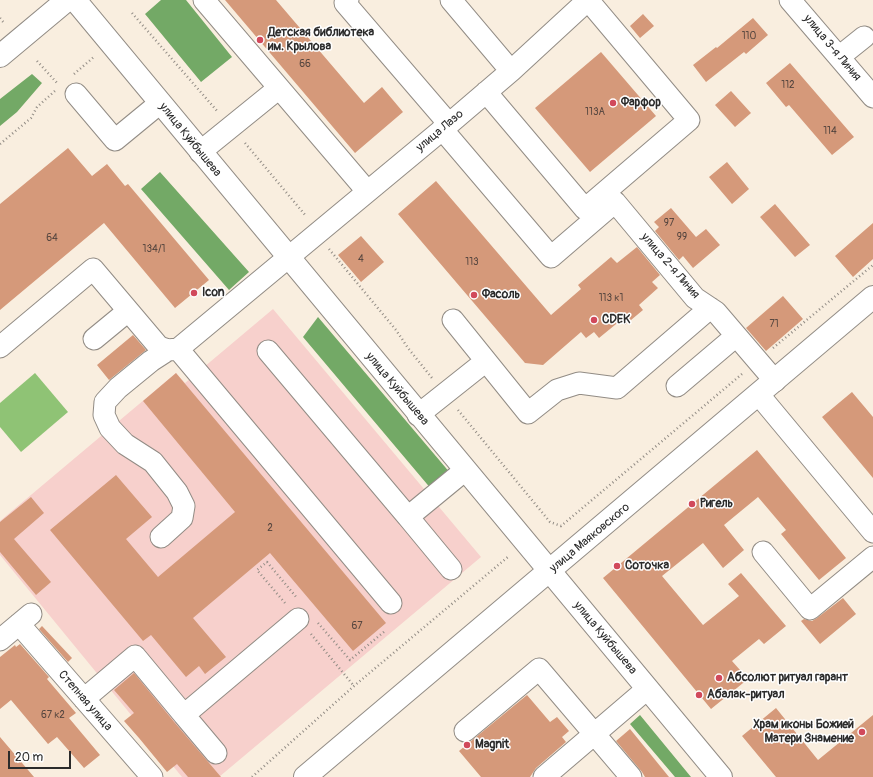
<!DOCTYPE html>
<html>
<head>
<meta charset="utf-8">
<style>
	body { margin:0 }
	#map { position:relative; width:873px; height:777px; overflow:hidden; background:#f9eedf; font-family:Pangolin,sans-serif }
	canvas { display:block }
	.scale { position:absolute; left:8px; top:751px; width:63px; height:18px; box-sizing:border-box; border:2px solid #2b2b2b; border-top:0; padding-left:5px; font-size:12px; line-height:14px; white-space:nowrap; color:#2b2b2b; -webkit-text-stroke:3px #fff; paint-order:stroke }
</style>
</head>
<body>
<div id="map">
<canvas width="873" height="777"></canvas>
<div class="scale">20 m</div>
</div>
<script>
const c = document.querySelector('canvas').getContext('2d');
c.lineJoin = 'round';
function fillPath(path, color) {
  c.fillStyle = color;
  c.fill(path, 'evenodd');
}
function poly(rows) {
  const path = new Path2D();
  for (const r of rows) {
    path.moveTo(r[0], r[1]);
    for (let i = 2; i < r.length; i += 2) path.lineTo(r[i], r[i + 1]);
  }
  return path;
}
function stroke(path, color, width, dash) {
  c.strokeStyle = color;
  c.lineWidth = width;
  c.lineCap = dash ? 'butt' : 'round';
  c.setLineDash(dash || []);
  c.stroke(path);
}
function drawText(font, color, halo, rows, align = 'center') {
  c.font = font + ' Pangolin,sans-serif';
  c.lineWidth = 3;
  c.setLineDash([]);
  c.textBaseline = 'middle';
  c.strokeStyle = halo;
  c.fillStyle = color;
  for (const [text, x, y, turn = 0] of rows) {
    c.save();
    c.translate(x, y);
    c.rotate((+turn || 0) * Math.PI / 180);
    c.textAlign = isNaN(turn) ? turn : align;
    if (halo) c.strokeText(text, 0, 0);
    c.fillText(text, 0, 0);
    c.restore();
  }
}
fillPath(poly([
	[273,309,481,557,219,777,182,777,0,555,0,521,176,373,185,383]
]), '#f7d0cc');
fillPath(poly([
	[35,373,68,412,21,452,0,427,0,403]
]), '#8fc375');
fillPath(poly([
	[161,0,186,0,232,57,201,82,145,14],
	[32,74,42,83,17,112,0,126,0,99],
	[160,172,249,272,229,290,141,189],
	[318,317,451,474,432,490,303,337],
	[640,715,691,777,675,777,630,724]
]), '#73a966');
fillPath(poly([
	[225,0,276,0,364,103,382,87,403,112,355,153],
	[643,14,654,26,640,38,630,26],
	[753,18,768,35,746,54,744,52,706,82,693,65,716,47,717,48],
	[601,52,656,116,590,172,535,108],
	[790,63,854,137,832,155,789,105,786,107,766,83],
	[731,91,751,113,735,127,715,105],
	[68,148,92,176,107,164,125,186,128,184,209,280,175,308,104,223,0,310,0,204],
	[727,162,749,189,732,204,709,177],
	[436,181,551,315,581,289,578,285,611,257,617,263,637,247,660,275,652,282,658,288,639,305,643,310,625,325,621,320,599,338,594,332,586,338,581,332,543,365,525,363,398,214],
	[775,204,810,245,795,257,760,217],
	[671,208,696,237,706,229,720,245,693,268,683,256,679,260,655,231,659,227,654,222],
	[873,223,873,259,853,277,835,256],
	[361,236,384,262,361,282,338,255],
	[783,296,803,319,766,351,746,328],
	[133,335,146,350,109,380,97,365],
	[176,373,386,623,353,651,270,553,193,618,226,657,205,674,199,666,186,677,151,635,143,641,50,530,116,475,152,517,126,539,158,577,235,512,143,401],
	[852,392,873,417,873,478,822,417],
	[757,450,846,558,819,580,781,534,786,530,758,497,724,525,744,550,723,568,703,543,662,576,703,625,739,596,728,584,741,573,786,626,764,644,759,639,732,661,748,679,711,709,603,578],
	[31,497,44,513,14,539,51,582,36,595,0,552,0,522],
	[843,598,856,614,820,644,801,621,804,619,812,621,817,618],
	[42,626,72,658,68,662,39,629],
	[20,644,49,677,47,679,76,713,69,718,100,755,84,768,57,737,48,744,11,700,0,709,0,657,15,645,16,647],
	[134,673,175,723,221,777,188,777,177,764,167,772,139,738,124,721,134,713,114,690],
	[527,695,550,722,557,717,569,731,562,737,566,742,536,768,530,777,481,777,459,751],
	[776,708,818,760,873,715,873,777,776,777,742,736],
	[630,729,669,777,645,777,642,772,616,741],
	[0,737,34,777,0,777]
]), '#d5997a');
const minor = poly([
	[204,0,367,191],
	[348,0,345,3,449,124],
	[451,0,511,71],
	[790,0,873,97],
	[839,57,864,37],
	[486,92,585,209,689,120,588,0],
	[76,94,115,140,160,103],
	[442,129,551,257,615,202,695,298,716,312,775,381],
	[200,152,279,88],
	[453,320,528,413,557,390,579,383,617,388,710,308],
	[94,339,128,311],
	[0,347,93,269,159,347,168,350,178,349,449,124,511,71,588,0],
	[178,349,391,603],
	[268,351,408,517],
	[677,386,736,336],
	[759,395,873,532],
	[418,415,486,361],
	[161,537,182,518,184,506,177,492,153,462,125,444,110,428,104,415,105,402,118,388,151,361,168,350],
	[763,552,810,609,873,557],
	[451,569,408,517,464,471],
	[19,624,152,777],
	[0,640,31,614],
	[84,699,135,656,184,715,298,619],
	[184,715,216,753],
	[465,731,539,669,631,777],
	[544,777,647,689]
]);
const major = poly([
	[75,0,721,777],
	[0,56,67,0],
	[305,777,873,297]
]);
stroke(minor, '#928c85', 23);
stroke(major, '#928c85', 24);
stroke(poly([
	[132,13,218,112],
	[0,18,4,23],
	[37,61,58,84],
	[74,74,95,56],
	[245,143,306,216],
	[0,144,31,118,37,107,56,90],
	[329,249,396,330,408,348,432,378],
	[773,348,873,265],
	[458,410,550,522,561,526,742,374],
	[285,603,257,570,267,562,297,598],
	[318,623,350,660,385,631],
	[311,634,354,686],
	[252,777,354,686,509,556]
]), '#928c85', 2.5, [1, 3]);
stroke(minor, '#fff', 21);
stroke(major, '#fff', 22);
for (const [x, y, r, color] of [
	[260,40,4,"#d1495b"],
	[613,103,4,"#d1495b"],
	[194,293,4,"#d1495b"],
	[474,295,4,"#d1495b"],
	[594,320,4,"#d1495b"],
	[692,504,4,"#d1495b"],
	[617,566,4,"#d1495b"],
	[719,678,4,"#d1495b"],
	[699,695,4,"#d1495b"],
	[862,732,4,"#d1495b"],
	[467,745,4,"#d1495b"]
]) {
  const dot = new Path2D();
  dot.arc(x, y, r, 0, 2 * Math.PI);
  c.fillStyle = color;
  c.fill(dot);
  stroke(dot, '#fff', 1.5);
}
drawText('10px', '#56463f', null, [
	["110",749,36],
	["66",305,64],
	["112",788,85],
	["113А",595,112],
	["114",830,131],
	["97",669,223],
	["99",682,237],
	["64",52,238],
	["134/1",154,249],
	["4",361,259],
	["113",472,262],
	["113 к1",611,298],
	["71",774,324],
	["2",270,528],
	["67",357,626],
	["67 к2",53,715]
]);
drawText('bold 12px', '#2b2b2b', '#fff', [
	["Детская библиотека",268,33],
	["им. Крылова",268,47],
	["Фарфор",621,103],
	["Icon",202,293],
	["Фасоль",482,295],
	["CDEK",602,320],
	["Ригель",700,504],
	["Соточка",625,566],
	["Абсолют ритуал гарант",727,678],
	["Абалак-ритуал",707,695],
	["Храм иконы Божией",854,725,"right"],
	["Матери Знамение",854,739,"right"],
	["Magnit",475,745]
], 'left');
drawText('12px', '#2b2b2b', '#fff', [
	["улица 3-я Линия",832,48,50],
	["улица Лазо",440,131,-40],
	["улица Куйбышева",190,140,51],
	["улица 2-я Линия",670,266,49],
	["улица Куйбышева",397,389,50],
	["улица Маяковского",590,538,-40],
	["улица Куйбышева",605,638,50],
	["Степная улица",85,701,49]
]);
</script>
</body>
</html>
